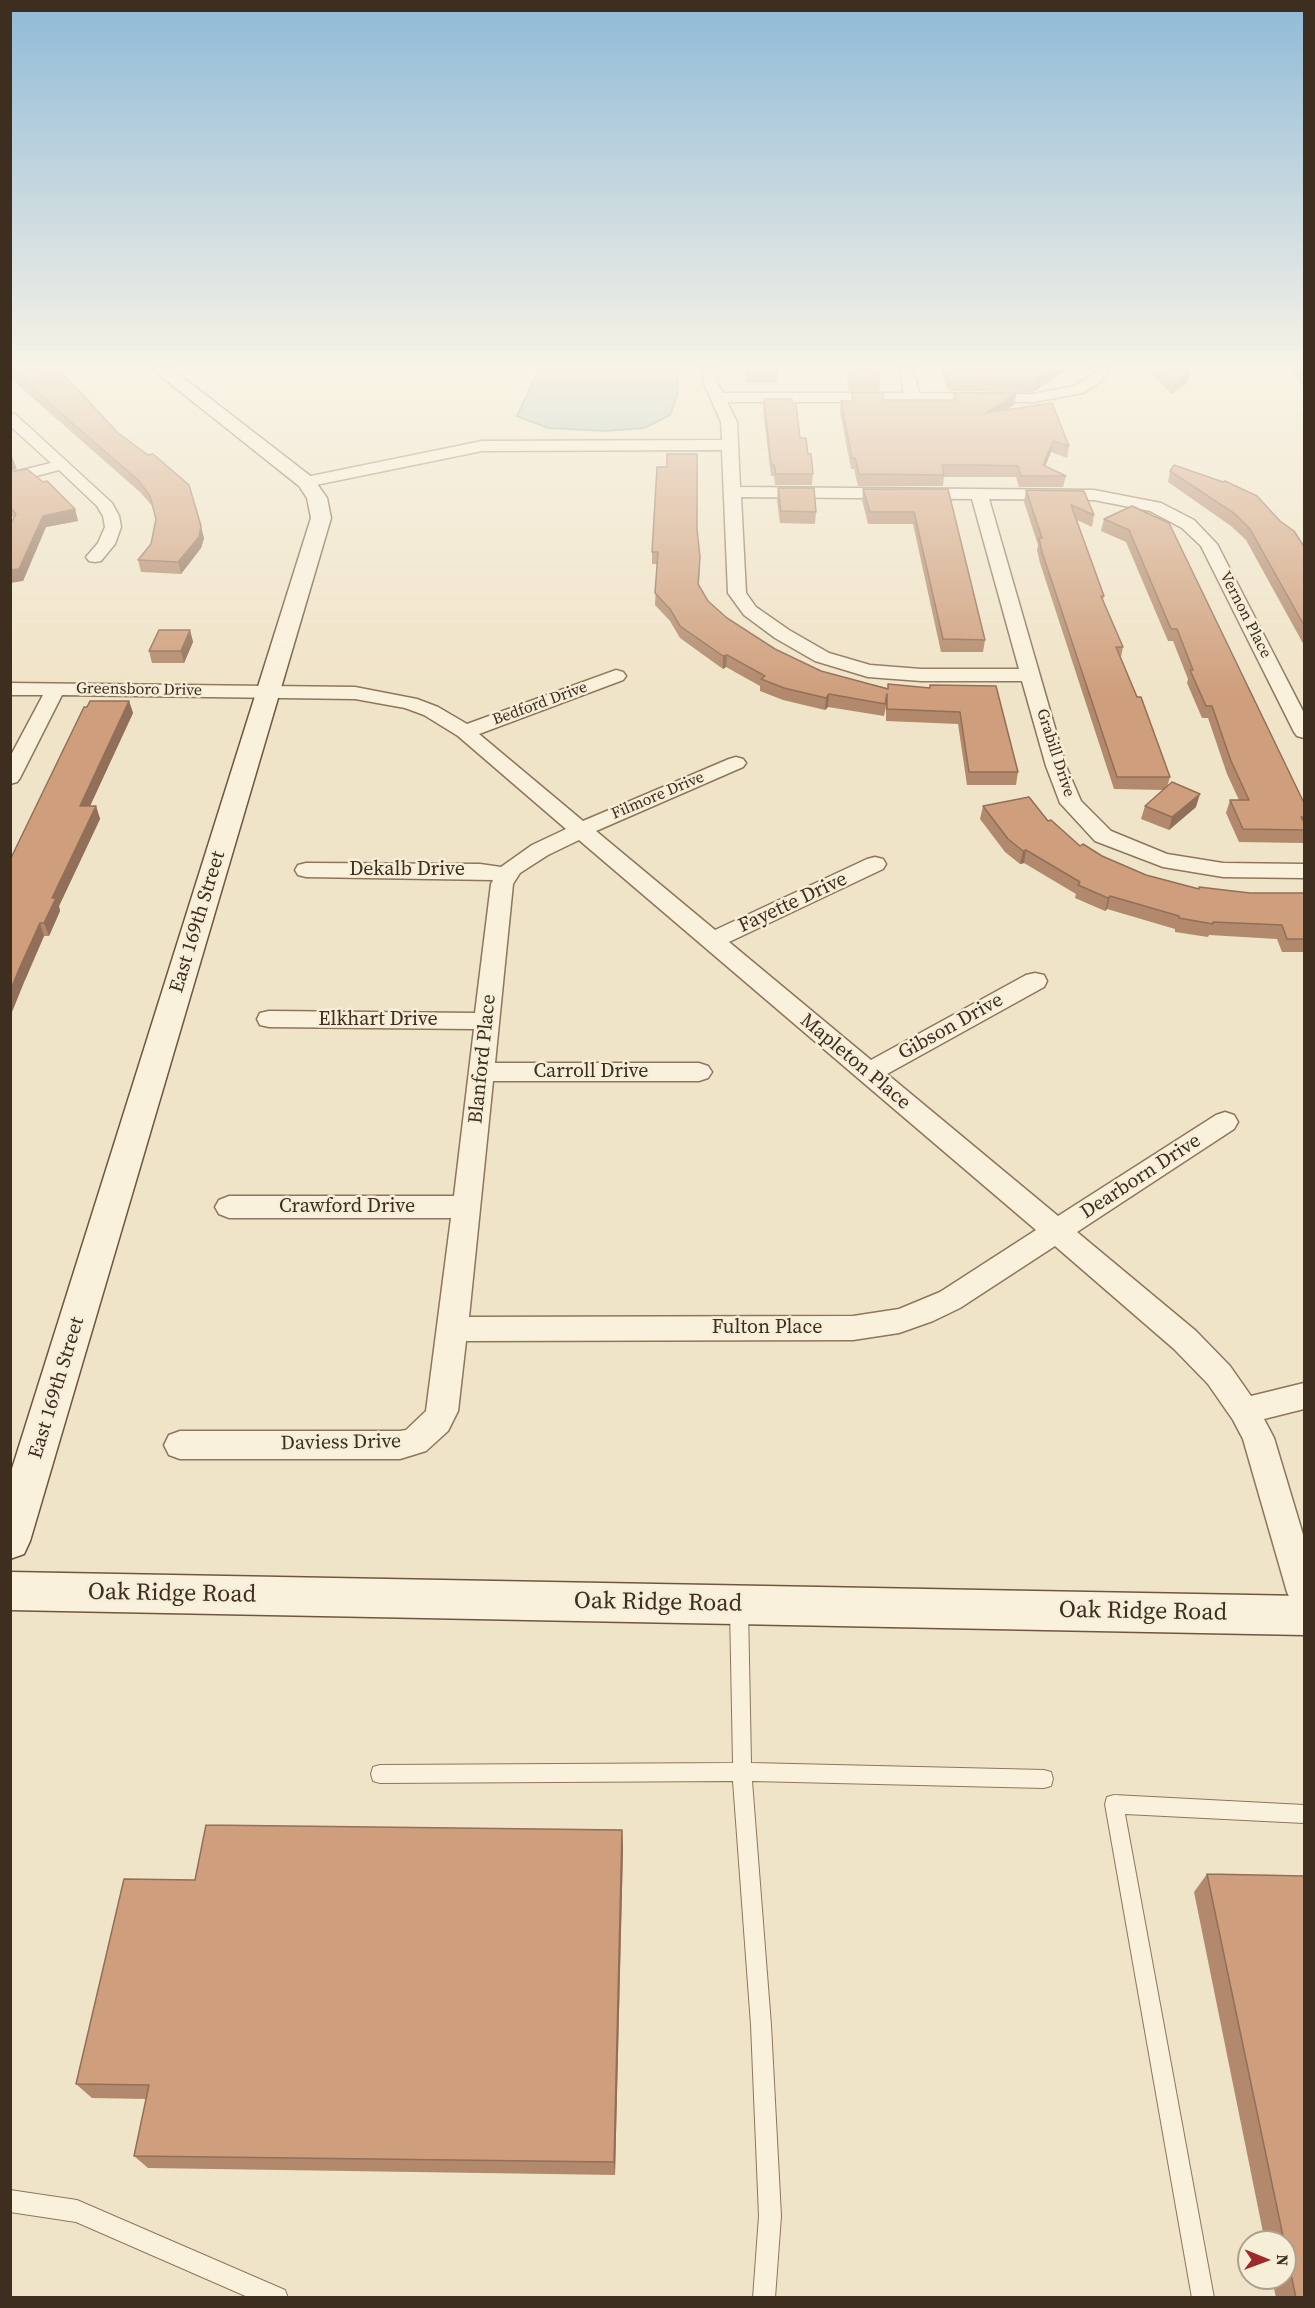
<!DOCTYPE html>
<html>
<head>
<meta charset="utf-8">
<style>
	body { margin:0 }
	#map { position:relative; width:1315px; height:2308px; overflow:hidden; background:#f0e4c8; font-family:"Source Serif 4",serif }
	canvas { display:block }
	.frame { position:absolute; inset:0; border:12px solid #3d2e20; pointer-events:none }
	.north { position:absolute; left:1237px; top:2230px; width:60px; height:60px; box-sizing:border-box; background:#f7eed8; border:2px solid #ada18e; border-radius:50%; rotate:91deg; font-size:16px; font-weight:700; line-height:24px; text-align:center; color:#3d2e20 }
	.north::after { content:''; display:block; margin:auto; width:21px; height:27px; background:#9e2a2b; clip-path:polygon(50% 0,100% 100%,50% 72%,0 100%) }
</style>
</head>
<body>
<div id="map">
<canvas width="1315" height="2308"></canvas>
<div class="frame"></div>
<div class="north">N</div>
</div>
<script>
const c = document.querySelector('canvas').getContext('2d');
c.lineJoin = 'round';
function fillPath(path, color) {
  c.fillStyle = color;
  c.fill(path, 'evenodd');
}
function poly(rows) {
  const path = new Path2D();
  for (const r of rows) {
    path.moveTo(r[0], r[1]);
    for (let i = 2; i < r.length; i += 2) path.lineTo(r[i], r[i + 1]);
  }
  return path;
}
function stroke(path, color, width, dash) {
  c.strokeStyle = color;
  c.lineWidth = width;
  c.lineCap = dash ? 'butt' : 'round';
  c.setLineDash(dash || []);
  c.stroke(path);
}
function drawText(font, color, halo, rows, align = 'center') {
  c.font = font + ' "Source Serif 4",serif';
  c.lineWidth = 5;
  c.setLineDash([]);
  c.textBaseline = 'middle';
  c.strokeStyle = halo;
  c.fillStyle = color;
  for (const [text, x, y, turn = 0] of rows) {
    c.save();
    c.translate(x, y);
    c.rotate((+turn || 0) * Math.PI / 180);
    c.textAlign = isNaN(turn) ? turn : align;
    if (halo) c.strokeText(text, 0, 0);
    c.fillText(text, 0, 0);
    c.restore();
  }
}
const water = poly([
	[539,369,679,369,677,396,670,415,645,428,605,431,548,428,517,416,539,369]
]);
fillPath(water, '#a9c4bc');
stroke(water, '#6f938a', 1.5);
const lane = poly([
	[739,1600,745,1602,748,1608,751,1763,1044,1770,1051,1772,1053,1779,1051,1786,1044,1788,752,1781,771,2025,781,2216,775,2298,753,2298,759,2216,751,2025,733,1781,380,1783,373,1781,371,1774,373,1767,380,1765,733,1763,730,1608,733,1602,739,1600],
	[1114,1795,1304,1805,1304,1823,1125,1814,1214,2298,1192,2298,1105,1804,1107,1797,1114,1795],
	[10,2190,77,2200,285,2290,288,2298,250,2298,76,2222,10,2212,10,2190]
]);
const street = poly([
	[703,369,717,369,718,384,723,393,904,393,899,369,913,369,919,393,1033,394,1074,386,1094,373,1095,369,1109,369,1106,378,1083,393,1033,402,727,402,737,422,740,487,1094,490,1161,503,1194,520,1217,544,1304,713,1304,738,1297,736,1294,732,1201,546,1182,528,1150,511,1094,500,989,499,1066,766,1081,801,1111,831,1167,854,1223,863,1304,864,1304,878,1223,877,1163,867,1095,841,1060,803,1046,766,1022,681,921,681,868,677,815,661,775,638,744,615,728,593,722,450,482,451,306,487,298,482,306,477,482,441,722,440,721,422,704,384,703,369],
	[741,497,972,499,1019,669,921,669,870,665,829,653,789,630,756,607,746,593,741,497],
	[10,413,15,414,112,503,119,516,121,527,115,544,101,561,95,562,89,561,86,557,98,543,105,527,103,516,97,506,59,470,10,483,10,473,51,463,10,426,10,413],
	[616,670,623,672,626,676,623,680,479,734,583,821,729,759,736,757,743,759,746,763,743,767,596,831,715,930,867,859,875,857,883,859,886,864,883,869,729,942,871,1060,1026,975,1035,973,1044,975,1047,981,1044,987,887,1074,1058,1216,1216,1115,1225,1112,1234,1115,1238,1122,1234,1129,1077,1232,1196,1331,1230,1366,1251,1396,1304,1383,1304,1409,1264,1419,1274,1438,1304,1538,1304,1607,1292,1603,1287,1592,1243,1439,1233,1420,1208,1384,1174,1349,1055,1246,960,1308,933,1321,899,1333,853,1340,466,1341,458,1411,448,1431,426,1451,400,1459,180,1459,169,1455,164,1445,169,1435,180,1431,400,1431,406,1430,426,1411,451,1218,229,1218,219,1214,215,1207,219,1200,229,1196,454,1196,474,1029,269,1027,260,1025,257,1019,260,1013,269,1011,475,1013,491,884,493,880,306,877,298,875,295,870,298,865,306,863,480,864,501,867,532,845,566,829,458,736,424,715,405,708,355,699,62,695,20,778,17,782,10,784,10,757,43,695,10,695,10,683,355,687,417,699,438,707,467,724,616,670],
	[579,840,859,1079,1036,1230,940,1292,899,1309,853,1316,469,1317,493,1081,699,1081,708,1078,712,1072,708,1066,699,1063,495,1063,513,884,520,873,548,855,579,840]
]);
const secondary = poly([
	[152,369,172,369,313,478,327,498,331,518,30,1541,24,1554,10,1559,10,1475,311,518,307,498,299,486,152,369],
	[10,1572,1304,1596,1304,1635,10,1610,10,1572]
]);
stroke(lane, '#8d765c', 2);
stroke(street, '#8d765c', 3);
stroke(secondary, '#6f573f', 3);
fillPath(lane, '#faf1dc');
fillPath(street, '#faf1dc');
fillPath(secondary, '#faf1dc');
fillPath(poly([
	[10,369,204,538,201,548,181,574,141,572,138,560,151,544,156,519,153,507,141,493,10,378],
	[745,369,778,369,777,383,746,383],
	[847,369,878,369,880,380,879,391,849,391,847,377],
	[941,369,1067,369,1033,392,948,391],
	[1148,369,1189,369,1188,382,1171,394],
	[1291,369,1305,369,1305,389,1304,388],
	[852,393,884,400,953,400,954,393,1015,404,1006,410,1069,446,1067,458,1051,452,1045,466,1066,476,1063,487,1019,487,1016,477,944,477,943,486,858,486,854,469,851,469,840,412,841,401,851,401],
	[764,399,800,438,808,454,813,474,812,485,775,485,774,476,771,476,763,410],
	[1170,471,1305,548,1305,647,1246,540,1231,526,1168,482],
	[10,472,75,509,78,521,46,527,23,581,14,518,10,514],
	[778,488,816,512,815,524,780,523,777,500],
	[863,489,948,489,985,640,983,652,941,652,913,524,868,524,862,500],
	[1026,490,1084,491,1094,515,1092,527,1077,520,1104,596,1103,600,1123,647,1121,657,1170,777,1167,787,1196,807,1169,830,1141,819,1145,806,1164,790,1114,789,1040,563,1037,550,1038,545,1024,502],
	[1132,506,1305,805,1305,838,1303,843,1239,842,1226,813,1230,800,1239,800,1227,774,1208,718,1202,718,1187,683,1188,679,1173,641,1168,641,1126,542,1101,531,1104,519],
	[697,529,700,569,699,585,708,601,727,618,775,649,821,671,887,688,929,688,930,685,996,686,1018,772,1016,785,967,785,958,724,886,721,886,707,884,716,828,707,825,710,783,700,760,691,760,686,726,667,723,669,680,638,670,621,655,605,657,564,652,564,652,552],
	[190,630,193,642,184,663,152,663,149,651],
	[129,701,133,713,90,806,96,806,100,819,59,906,60,911,49,936,44,936,25,980,10,860],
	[983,806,1048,821,1080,846,1102,856,1146,875,1199,889,1250,893,1305,893,1305,952,1282,952,1277,939,1209,935,1208,937,1175,932,1175,929,1107,909,1105,911,1075,898,1076,894,1024,863,1020,864,1005,852,980,819],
	[622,1830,623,1849,615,2175,148,2168,134,2156,146,2099,92,2098,76,2084,195,1880],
	[1207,1874,1305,2298,1276,2298,1272,2278,1285,2278,1285,2242,1265,2242,1194,1892]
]), '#b2896c');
fillPath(poly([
	[1053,369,1067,369,1033,392,1035,381],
	[1191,371,1188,382,1171,394,1174,384],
	[1016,393,1015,404,984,424,986,413],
	[1053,441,1051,452,1041,477,1043,465],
	[10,451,17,469,10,471],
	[75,509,78,521,46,527,23,581,10,583,10,570,43,516],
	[201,526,204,538,201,548,181,574,178,562],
	[190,630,193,642,184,663,181,651],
	[727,655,726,667,723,669,723,656],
	[829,694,828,707,825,710,826,698],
	[129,701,133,713,84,819,80,806],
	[1200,794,1196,807,1169,830,1172,817],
	[96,806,100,819,59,906,60,911,49,936,44,923,52,898],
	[1026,850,1024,863,1020,864,1023,851],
	[1110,896,1107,909,1105,911,1108,898],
	[40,923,44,936,25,980,10,1017,10,991,20,967],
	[622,1830,623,1849,615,2175,614,2162]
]), '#916f58');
const building = poly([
	[10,369,44,369,64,375,118,433,148,455,153,454,189,485,201,526,199,537,178,562,138,560,151,544,156,519,150,496,139,481,10,369],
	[746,369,778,369,778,372,746,372,746,369],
	[848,369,878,369,880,380,850,380,848,369],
	[946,369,1053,369,1035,381,949,380,946,369],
	[1161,369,1189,369,1191,371,1174,384,1161,369],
	[852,393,883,393,884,400,956,400,954,393,1016,393,986,413,1052,403,1069,446,1053,441,1043,465,1066,476,1021,476,1018,466,977,465,942,465,944,475,859,474,855,458,852,458,841,401,853,401,852,393],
	[764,399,792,399,793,404,796,404,800,438,806,438,808,454,811,454,813,474,776,474,774,465,771,464,764,399],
	[667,454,697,454,697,529,700,557,698,584,708,601,727,618,775,649,821,671,888,689,888,684,930,688,930,685,996,686,1018,772,969,772,960,712,887,709,887,694,885,704,829,694,826,698,784,688,761,679,765,676,727,655,723,656,680,626,670,609,655,593,658,552,652,552,657,467,667,467,667,454],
	[1174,465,1223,482,1225,481,1257,496,1280,521,1294,531,1305,548,1305,627,1250,529,1235,514,1170,471,1174,465],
	[27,469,43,482,47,481,75,509,43,516,19,569,10,570,10,525,16,514,10,507,10,472,27,469],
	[778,488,814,488,816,512,781,511,778,488],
	[863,489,948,489,985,640,943,639,914,512,870,512,863,489],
	[1026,490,1084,491,1094,515,1071,505,1104,596,1101,596,1123,647,1116,647,1137,697,1141,697,1170,777,1117,777,1042,552,1039,538,1042,538,1026,490],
	[1132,506,1169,523,1305,805,1305,817,1301,817,1305,824,1305,830,1243,829,1230,800,1249,800,1231,761,1212,706,1206,706,1190,670,1193,670,1177,629,1171,629,1129,530,1104,519,1132,506],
	[159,630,190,630,181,651,149,651,159,630],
	[90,701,129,701,80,806,96,806,52,898,56,898,44,923,40,923,20,967,10,991,10,860,84,707,87,707,90,701],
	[1172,782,1200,794,1172,817,1145,806,1172,782],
	[1029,797,1048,821,1051,820,1080,846,1083,844,1102,856,1146,875,1199,889,1199,887,1250,893,1305,893,1305,939,1287,939,1282,925,1213,922,1213,924,1179,918,1179,916,1110,896,1108,898,1078,885,1080,882,1026,850,1023,851,1008,839,983,806,1029,797],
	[206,1825,622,1830,614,2162,134,2156,149,2085,76,2084,124,1879,195,1880,206,1825],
	[1207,1874,1305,1876,1305,2298,1296,2298,1207,1874]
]);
fillPath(building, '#cf9f7d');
stroke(building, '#916f58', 1.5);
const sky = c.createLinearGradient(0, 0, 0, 692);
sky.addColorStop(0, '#8fbad6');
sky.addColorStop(0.53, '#f8f3e6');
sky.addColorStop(1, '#f8f3e600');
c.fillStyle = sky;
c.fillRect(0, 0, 1315, 692);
drawText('16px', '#3d2e20', '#f7eed8', [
	["Vernon Place",1245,615,63],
	["Greensboro Drive",139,690,1],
	["Bedford Drive",540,704,-20],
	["Grabill Drive",1055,753,72],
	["Filmore Drive",658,796,-23]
]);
drawText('20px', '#3d2e20', '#f7eed8', [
	["Dekalb Drive",407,870],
	["Fayette Drive",793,903,-25],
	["East 169th Street",198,922,-73],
	["Elkhart Drive",378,1020],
	["Gibson Drive",951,1027,-29],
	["Blanford Place",483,1059,-84],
	["Mapleton Place",855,1062,40],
	["Carroll Drive",591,1072],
	["Dearborn Drive",1141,1177,-33],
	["Crawford Drive",347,1207],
	["Fulton Place",767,1328],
	["East 169th Street",57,1388,-73],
	["Daviess Drive",341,1443,-1]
]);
drawText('24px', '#3d2e20', '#f7eed8', [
	["Oak Ridge Road",172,1594,1],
	["Oak Ridge Road",658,1603,1],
	["Oak Ridge Road",1143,1612,1]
]);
</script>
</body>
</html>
